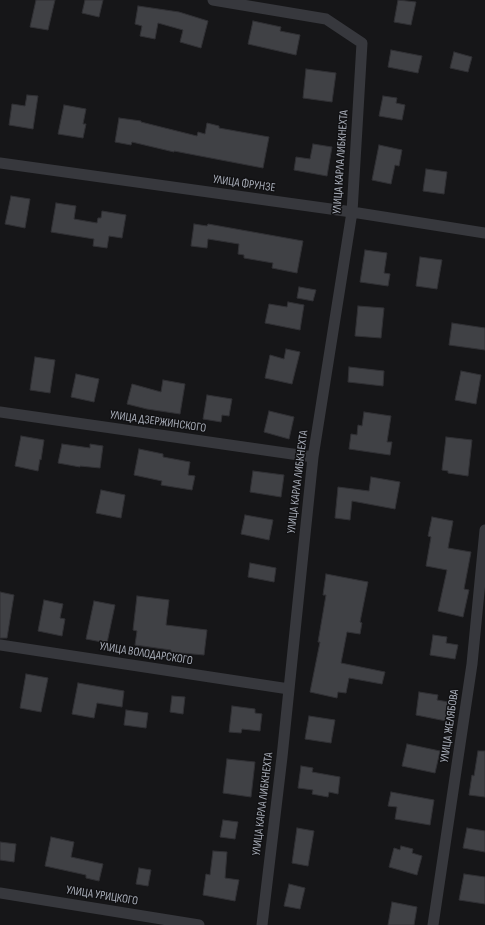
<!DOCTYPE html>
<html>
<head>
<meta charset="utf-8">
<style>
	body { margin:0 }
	canvas { display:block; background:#161618 }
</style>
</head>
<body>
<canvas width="485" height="925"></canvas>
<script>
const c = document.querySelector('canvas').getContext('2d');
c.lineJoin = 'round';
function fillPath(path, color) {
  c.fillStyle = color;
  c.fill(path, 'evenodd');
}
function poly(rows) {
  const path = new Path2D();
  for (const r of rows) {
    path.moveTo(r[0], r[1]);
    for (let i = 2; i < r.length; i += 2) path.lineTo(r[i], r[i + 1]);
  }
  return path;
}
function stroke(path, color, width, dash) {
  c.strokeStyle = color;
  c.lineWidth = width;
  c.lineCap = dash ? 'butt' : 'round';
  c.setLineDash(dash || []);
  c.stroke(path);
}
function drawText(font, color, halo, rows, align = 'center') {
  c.font = font + ' "Sofia Sans Condensed",sans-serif';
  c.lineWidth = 3;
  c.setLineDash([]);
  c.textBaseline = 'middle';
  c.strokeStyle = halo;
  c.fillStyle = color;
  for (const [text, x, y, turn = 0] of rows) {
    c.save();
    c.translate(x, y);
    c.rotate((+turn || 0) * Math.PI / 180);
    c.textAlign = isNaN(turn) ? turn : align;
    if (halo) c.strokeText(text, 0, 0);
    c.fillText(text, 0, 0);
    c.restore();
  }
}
const building = poly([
	[36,0,55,0,48,30,30,27,36,0],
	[85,0,103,0,99,17,82,13,85,0],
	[398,0,416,2,411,25,394,22,398,0],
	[138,6,179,12,208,21,201,48,180,42,183,30,158,23,155,39,140,36,142,26,135,24,138,6],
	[253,21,281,27,280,31,300,35,296,55,248,44,253,21],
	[391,50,422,56,418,73,388,67,391,50],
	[454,52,472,57,468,72,450,68,454,52],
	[306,69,336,73,332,102,303,98,306,69],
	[27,95,38,96,33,129,9,125,12,104,25,106,27,95],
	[383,96,397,98,396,103,405,105,402,120,379,116,383,96],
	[64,105,86,109,83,124,86,124,83,138,58,134,64,105],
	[119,118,141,121,141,122,197,136,198,132,205,134,207,123,219,126,219,128,269,137,263,168,174,151,174,152,132,142,131,145,115,142,119,118],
	[313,144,332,147,327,176,294,170,296,157,310,159,313,144],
	[379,145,402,150,399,166,395,165,391,184,372,180,379,145],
	[426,169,447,172,444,194,423,191,426,169],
	[11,196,30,199,25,228,5,224,11,196],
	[56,203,76,206,74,219,97,223,98,218,101,218,102,211,126,215,122,238,109,236,107,248,93,246,94,239,51,232,56,203],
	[194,224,207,226,208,224,303,241,297,273,272,268,273,263,244,258,244,255,238,254,239,244,208,239,207,248,191,246,194,224],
	[365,250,387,253,384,273,390,274,388,286,360,282,365,250],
	[420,257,442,260,437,289,416,286,420,257],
	[299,287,316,290,313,301,297,298,299,287],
	[288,302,304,305,300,330,265,323,269,304,287,307,288,302],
	[358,306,384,308,381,338,355,336,358,306],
	[452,323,485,328,485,350,449,345,452,323],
	[286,349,300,352,292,384,265,378,270,355,284,359,286,349],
	[35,357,55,360,50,393,30,390,35,357],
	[349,367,384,371,383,386,348,382,349,367],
	[461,371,481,375,476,404,455,400,461,371],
	[76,374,99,379,94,402,71,397,76,374],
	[163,380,185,384,180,414,147,409,127,404,132,384,161,392,163,380],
	[207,395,232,399,229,416,222,415,221,422,203,419,207,395],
	[269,411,294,417,289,439,264,432,269,411],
	[364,412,391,416,387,442,392,442,390,455,349,449,351,434,357,435,358,425,362,426,364,412],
	[21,436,44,440,41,460,40,459,38,471,15,466,21,436],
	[446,437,472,440,468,476,448,473,448,471,442,470,446,437],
	[62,444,90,448,90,444,103,446,100,468,80,466,80,467,58,463,62,444],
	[139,449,163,454,163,457,190,462,188,475,195,476,192,490,161,485,162,481,134,475,139,449],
	[253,471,284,475,281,497,250,492,253,471],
	[371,477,400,482,395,509,352,501,350,520,335,518,338,487,369,491,371,477],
	[101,490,125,495,121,518,96,513,101,490],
	[245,515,273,520,269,540,241,534,245,515],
	[432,517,453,521,448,548,471,552,464,589,469,590,463,617,438,611,447,570,426,566,431,537,428,536,432,517],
	[250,563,276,568,274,582,248,577,250,563],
	[326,574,368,582,360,622,362,623,360,634,347,632,341,663,385,672,382,684,349,678,346,693,338,692,337,698,310,692,320,642,318,642,326,595,323,595,326,574],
	[0,592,14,595,7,638,0,638,0,592],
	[137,596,169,600,166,625,207,630,204,655,171,652,171,650,135,645,137,631,133,630,137,596],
	[44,600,63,604,60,618,65,619,62,636,38,631,44,600],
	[94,601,115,605,107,643,86,639,94,601],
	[433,635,447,637,446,643,458,645,455,659,430,655,433,635],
	[26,674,48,678,41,712,20,708,26,674],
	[78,683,124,691,122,707,97,703,94,718,72,714,78,683],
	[419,692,438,695,437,700,449,702,446,721,416,715,419,692],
	[172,696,185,697,183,714,170,712,172,696],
	[232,706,255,709,255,713,262,714,260,731,242,729,241,733,229,732,232,706],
	[126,710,148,713,146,728,124,725,126,710],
	[309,716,335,720,331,743,305,739,309,716],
	[407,744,440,751,435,773,402,766,407,744],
	[478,751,485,751,485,797,469,795,472,775,474,776,478,751],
	[227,759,255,762,251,797,223,793,227,759],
	[301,766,313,768,312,772,340,777,338,794,329,792,328,797,312,794,313,790,298,788,301,766],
	[391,792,434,800,430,825,395,819,397,807,388,806,391,792],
	[223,820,238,822,235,839,220,837,223,820],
	[297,828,314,831,308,866,292,863,297,828],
	[467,828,485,831,485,852,463,848,467,828],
	[51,837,74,842,71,857,103,864,99,881,86,878,86,875,45,866,51,837],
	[0,842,16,844,14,862,0,860,0,842],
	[401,846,413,849,412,853,422,856,417,875,389,867,394,848,400,850,401,846],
	[213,851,227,852,225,878,239,880,235,901,203,895,206,874,210,875,213,851],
	[139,868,151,870,148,886,136,884,139,868],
	[464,874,485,877,485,904,459,900,464,874],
	[289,884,305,888,300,909,284,906,289,884],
	[392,902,417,907,414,925,388,925,392,902]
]);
fillPath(building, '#404145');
stroke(building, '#303034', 1);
stroke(poly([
	[213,0,326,19,362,43,352,212,313,457,282,757,262,925],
	[0,163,352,212,485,233],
	[0,412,313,457],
	[0,645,289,689],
	[0,893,199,925],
	[433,925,472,664,485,530]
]), '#37383d', 11);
drawText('12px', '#a8adb8', '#111113', [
	["УЛИЦА КАРЛА ЛИБКНЕХТА",341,162,-86],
	["УЛИЦА ФРУНЗЕ",244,184,8],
	["УЛИЦА ДЗЕРЖИНСКОГО",158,422,8],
	["УЛИЦА КАРЛА ЛИБКНЕХТА",298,482,-83],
	["УЛИЦА ВОЛОДАРСКОГО",146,654,9],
	["УЛИЦА ЖЕЛЯБОВА",450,726,-82],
	["УЛИЦА КАРЛА ЛИБКНЕХТА",263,804,-83],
	["УЛИЦА УРИЦКОГО",102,896,9]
]);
</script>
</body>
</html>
